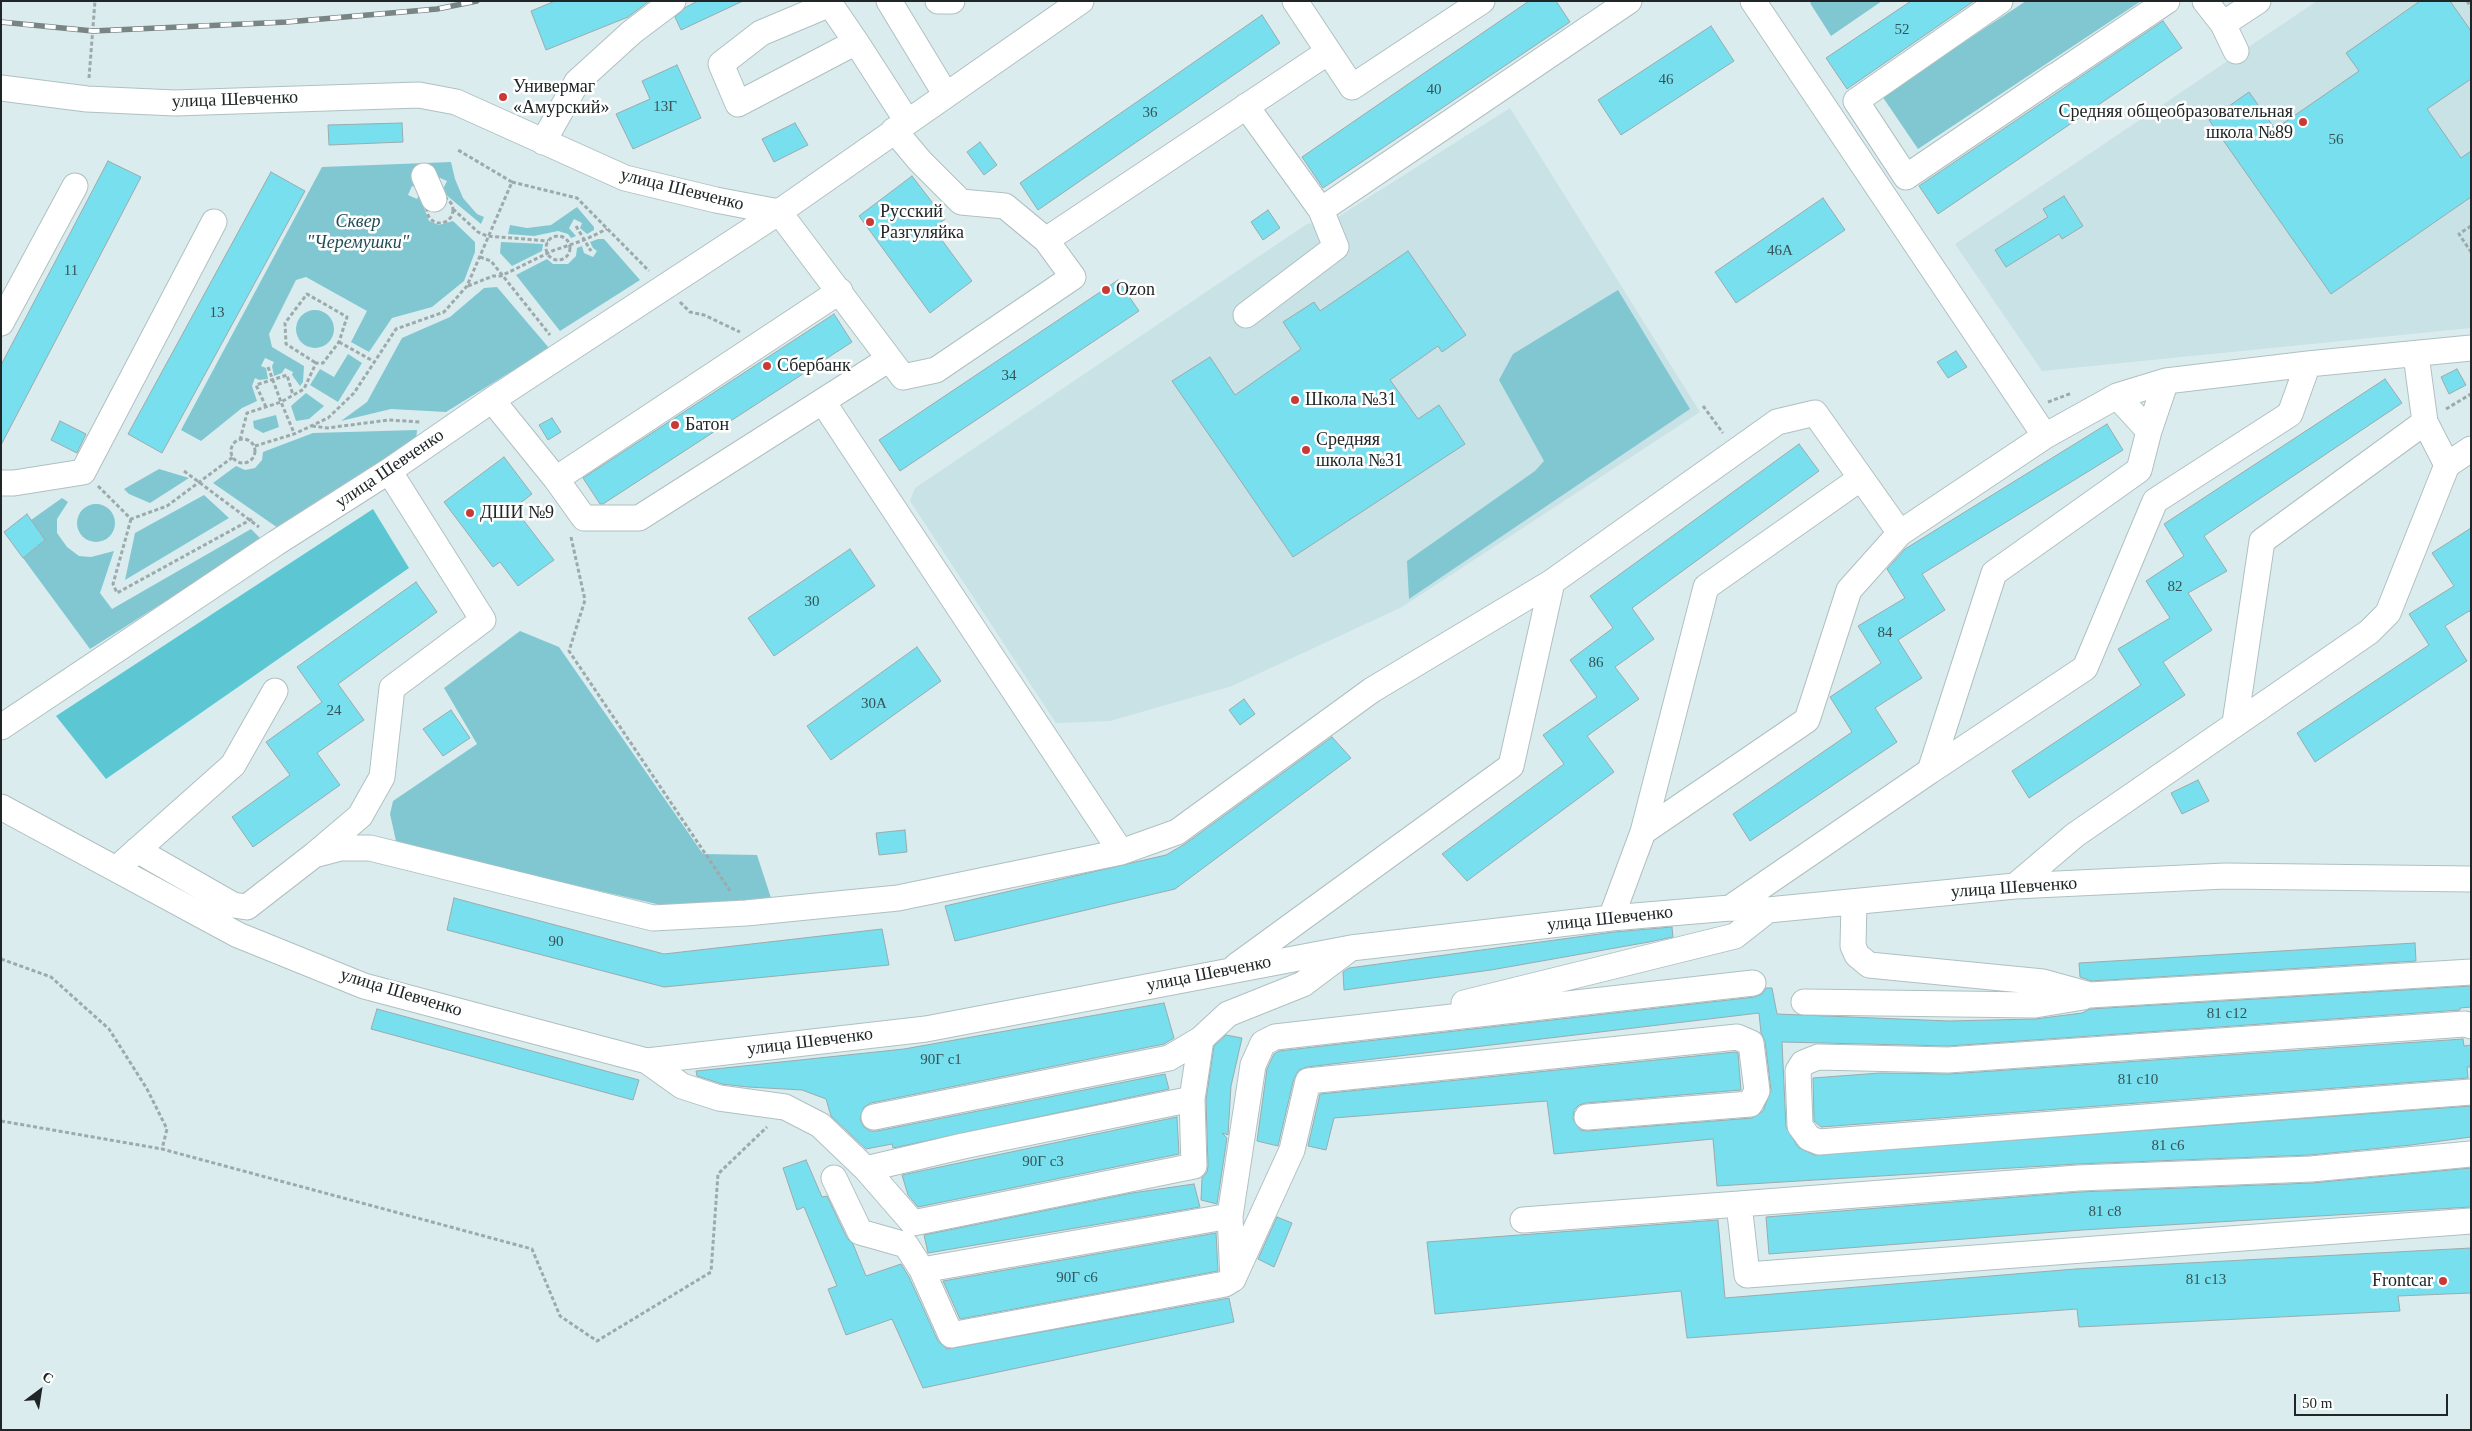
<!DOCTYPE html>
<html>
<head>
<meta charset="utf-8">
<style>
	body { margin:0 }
	#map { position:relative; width:2472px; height:1431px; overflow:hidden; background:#dbecee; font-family:"Times New Roman",serif }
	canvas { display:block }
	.frame { position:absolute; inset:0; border:2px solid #202627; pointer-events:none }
	.north { position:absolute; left:15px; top:1366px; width:50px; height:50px; -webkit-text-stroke:4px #fff; paint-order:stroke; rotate:31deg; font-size:14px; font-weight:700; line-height:20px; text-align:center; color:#202627 }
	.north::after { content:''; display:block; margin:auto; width:18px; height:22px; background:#202627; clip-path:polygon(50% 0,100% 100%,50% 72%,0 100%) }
	.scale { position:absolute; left:2294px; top:1394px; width:154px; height:22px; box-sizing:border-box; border:2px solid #202627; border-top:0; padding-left:6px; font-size:15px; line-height:18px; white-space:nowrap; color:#202627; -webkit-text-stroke:4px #fff; paint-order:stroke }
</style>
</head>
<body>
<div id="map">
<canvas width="2472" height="1431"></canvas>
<div class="frame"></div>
<div class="north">С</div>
<div class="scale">50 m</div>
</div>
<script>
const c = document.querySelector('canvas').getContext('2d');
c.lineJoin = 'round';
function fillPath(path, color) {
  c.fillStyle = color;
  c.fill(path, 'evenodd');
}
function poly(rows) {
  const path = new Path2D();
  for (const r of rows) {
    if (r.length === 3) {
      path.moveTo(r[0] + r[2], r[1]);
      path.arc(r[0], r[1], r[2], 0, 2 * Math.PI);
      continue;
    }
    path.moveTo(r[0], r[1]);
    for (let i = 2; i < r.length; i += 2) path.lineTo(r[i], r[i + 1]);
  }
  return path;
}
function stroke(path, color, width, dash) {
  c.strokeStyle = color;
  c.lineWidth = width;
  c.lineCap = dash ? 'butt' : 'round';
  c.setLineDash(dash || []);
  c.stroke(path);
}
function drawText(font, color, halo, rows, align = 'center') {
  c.font = font + ' "Times New Roman",serif';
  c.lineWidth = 5;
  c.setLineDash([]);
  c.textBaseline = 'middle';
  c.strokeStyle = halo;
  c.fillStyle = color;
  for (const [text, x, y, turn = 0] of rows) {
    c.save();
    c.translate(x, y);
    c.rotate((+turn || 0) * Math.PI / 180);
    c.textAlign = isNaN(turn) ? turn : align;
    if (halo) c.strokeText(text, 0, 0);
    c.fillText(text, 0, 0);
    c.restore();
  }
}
fillPath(poly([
	[2317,1,2471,1,2471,328,2042,371,1955,244],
	[1510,108,1700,412,1402,607,1232,686,1110,721,1056,723,910,501,915,488,1307,224,1333,220]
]), '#c8e2e6');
fillPath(poly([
	[1812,1,1882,1,1831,36,1810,3],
	[2026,1,2141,1,1918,149,1882,96],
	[451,162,455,179,463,198,477,214,484,217,481,224,445,194,443,189,447,181,438,177,436,181,417,188,412,186,408,195,417,199,419,194,429,221,439,225,453,221,475,242,475,252,464,281,432,307,392,318,369,352,351,342,367,311,306,277,296,280,269,334,272,347,304,366,303,382,300,386,292,375,293,372,285,368,282,373,274,376,272,366,274,362,265,358,261,366,266,368,268,379,259,380,255,378,252,386,257,401,242,408,201,441,181,430,322,167],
	[577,207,594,227,594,230,587,234,580,228,582,223,574,219,569,228,576,236,571,238,568,234,558,231,534,236,508,234,510,225,527,228,551,225],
	[598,239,604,239,640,280,560,331,516,275,547,259,553,264,568,264,576,256,577,248,582,246,584,253,593,257,597,251,593,248,590,242],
	[501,242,543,244,542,251,512,266,500,253],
	[497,287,549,348,446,412,391,409,341,421,367,402,402,338,450,317,484,288],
	[1618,290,1690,409,1409,599,1407,561,1535,471,1544,461,1499,380,1513,354],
	[315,329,19],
	[348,354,362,363,338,402,310,385,320,369,334,377],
	[306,393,324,406,309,419,296,421,291,406],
	[276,415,279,427,263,433,254,428,253,421],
	[417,430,416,440,278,528,213,483,236,466,245,470,255,468,262,460,263,452,313,433],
	[159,469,189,478,150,503,129,494,124,489],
	[204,495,229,518,125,580,135,533],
	[62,498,68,502,57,519,57,533,67,547,79,556,91,557,114,551,100,593,112,609,251,529,262,540,90,649,23,558,45,540,31,520],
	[96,523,19],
	[520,631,559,647,703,854,757,855,772,901,661,905,411,848,396,841,390,814,393,801,477,744,444,688]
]), '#80c7d1');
fillPath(poly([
	[373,509,409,568,106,779,56,716]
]), '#5dc6d3');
const building = poly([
	[555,1,649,1,628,17,546,50,531,11,555,1],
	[698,1,743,1,681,30,675,17,686,7,698,1],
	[1529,1,1556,1,1570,22,1323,188,1302,157,1529,1],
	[1911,1,1974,1,1847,89,1826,58,1911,1],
	[2420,1,2450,1,2471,31,2471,79,2427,109,2461,158,2471,151,2471,197,2331,294,2209,120,2249,92,2275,129,2359,71,2346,53,2420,1],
	[1262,15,1280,43,1038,210,1020,183,1262,15],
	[2163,21,2182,48,1938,214,1919,186,2163,21],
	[1711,26,1734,61,1621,135,1598,100,1711,26],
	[677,65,701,118,633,149,616,114,650,99,642,81,677,65],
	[402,123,403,142,329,145,328,125,402,123],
	[795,123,808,145,774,162,762,139,795,123],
	[980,142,997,165,984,175,967,152,980,142],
	[108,161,141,177,1,445,1,365,108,161],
	[271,172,305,191,162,453,128,434,271,172],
	[912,176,945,219,933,228,972,281,930,313,859,216,912,176],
	[2064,196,2083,226,2062,239,2059,234,2006,267,1995,250,2048,217,2043,209,2064,196],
	[1823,198,1845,230,1736,303,1715,272,1823,198],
	[1268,210,1280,228,1263,240,1251,222,1268,210],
	[1408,251,1466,335,1442,352,1438,346,1390,380,1418,419,1439,405,1465,444,1293,557,1172,381,1210,357,1235,395,1301,349,1283,322,1314,302,1320,311,1408,251],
	[1118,280,1139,311,900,471,879,440,1118,280],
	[834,314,852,342,603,504,600,504,583,478,834,314],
	[1956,351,1967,367,1948,378,1937,362,1956,351],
	[2457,369,2466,385,2449,394,2441,377,2457,369],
	[2385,379,2402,403,2204,536,2227,571,2188,593,2212,630,2163,662,2185,695,2029,798,2012,771,2141,685,2118,649,2170,618,2146,581,2184,556,2164,524,2385,379],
	[552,418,561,432,548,440,539,425,552,418],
	[60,421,86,434,77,453,51,440,60,421],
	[2107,424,2123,450,1922,574,1945,610,1898,640,1922,678,1875,708,1897,742,1750,841,1733,814,1852,732,1830,697,1881,663,1858,626,1905,598,1887,569,1905,549,2107,424],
	[1799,444,1819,471,1632,608,1654,639,1615,667,1639,699,1587,736,1614,772,1467,881,1442,854,1564,764,1543,735,1597,697,1570,660,1613,628,1590,596,1799,444],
	[504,457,532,494,514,508,554,560,518,586,500,562,493,567,444,502,504,457],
	[27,514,45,540,23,558,4,532,27,514],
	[2471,528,2471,613,2469,611,2445,626,2467,661,2315,762,2297,733,2429,645,2409,614,2454,586,2432,553,2471,528],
	[850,549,875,586,774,656,748,618,850,549],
	[416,582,437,612,338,684,364,720,317,753,340,785,253,847,232,817,290,775,266,742,322,702,297,667,416,582],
	[917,647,941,681,831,760,807,726,917,647],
	[1244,699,1255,714,1240,725,1229,710,1244,699],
	[451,710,470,738,443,756,423,729,451,710],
	[1332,737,1351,758,1175,889,955,941,945,906,1166,855,1185,844,1332,737],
	[2198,780,2209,801,2182,814,2171,793,2198,780],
	[905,830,907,852,879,855,876,833,905,830],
	[454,898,664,954,882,929,889,965,664,987,447,930,454,898],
	[1672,927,1673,937,1649,942,1491,970,1344,990,1343,972,1349,968,1614,932,1672,927],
	[2415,943,2416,961,2092,981,2080,977,2079,963,2415,943],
	[2471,986,2471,1007,2460,1008,2460,1010,1948,1046,1782,1042,1786,1127,1798,1147,1814,1155,2471,1106,2471,1137,2411,1145,2310,1155,2077,1164,1717,1186,1713,1139,1554,1154,1547,1101,1334,1118,1326,1150,1308,1146,1320,1094,1735,1052,1738,1053,1741,1090,1586,1103,1579,1105,1574,1110,1573,1119,1580,1130,1588,1131,1752,1118,1763,1111,1771,1090,1765,1041,1761,1033,1759,1013,1307,1067,1299,1070,1294,1078,1278,1146,1257,1141,1267,1069,1274,1054,1279,1051,1755,997,1762,994,1766,988,1772,988,1777,1014,1949,1021,2035,1019,2082,1013,2090,1009,2471,986],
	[1164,1003,1174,1038,1164,1044,871,1103,864,1107,860,1119,864,1127,870,1131,877,1131,1165,1074,1169,1089,893,1148,892,1144,866,1149,831,1116,826,1099,802,1090,748,1087,722,1084,697,1076,696,1071,904,1049,1164,1003],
	[377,1009,639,1080,633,1100,371,1029,377,1009],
	[1226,1035,1242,1038,1231,1086,1228,1135,1222,1133,1227,1138,1217,1204,1201,1200,1202,1178,1207,1172,1208,1166,1206,1100,1214,1046,1226,1035],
	[2463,1039,2464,1046,2471,1045,2471,1067,2467,1067,2468,1078,1821,1127,1814,1121,1813,1078,1880,1073,1949,1074,2463,1039],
	[1177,1117,1179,1154,918,1207,908,1195,902,1175,1177,1117],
	[806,1160,822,1197,827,1196,847,1238,853,1244,866,1276,901,1264,909,1277,938,1341,947,1349,1229,1298,1234,1322,923,1388,892,1319,846,1335,828,1289,837,1286,804,1207,797,1210,783,1168,806,1160],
	[2471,1168,2471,1207,2082,1230,1769,1254,1766,1217,2079,1192,2312,1183,2471,1168],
	[1194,1184,1200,1207,928,1253,924,1235,1132,1193,1194,1184],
	[1277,1217,1292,1223,1274,1267,1258,1259,1277,1217],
	[1718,1220,1725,1298,2075,1269,2471,1248,2471,1293,2398,1296,2400,1311,2079,1327,2077,1309,1687,1338,1681,1291,1435,1314,1427,1242,1718,1220],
	[1216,1233,1218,1271,960,1319,943,1281,1216,1233]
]);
fillPath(building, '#77dfed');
stroke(building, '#9aabad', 1);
const minor = poly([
	[889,1,946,95],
	[938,1,952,1],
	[1295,1,1352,87,1482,1],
	[1753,1,2045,436],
	[2000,1,1856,101,1906,177,2055,76],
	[2205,1,2223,24,2236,51],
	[2223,24,2258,1],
	[856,42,738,104,721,64,761,33,830,4,856,42,907,121],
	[2060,73,2167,1],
	[1,88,87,99,175,103,419,95,456,102,625,178,716,200,779,212,1081,1],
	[1246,106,1321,210,1629,1],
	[894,130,920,161,961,202,1005,206,1046,240,1328,52],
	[543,142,577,82,632,32,673,1],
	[424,176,434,199],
	[1246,315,1336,247,1321,210],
	[1,323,75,186],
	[492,400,556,479,584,518,639,518,889,359],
	[823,402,1121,852,1177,832,1372,690,1552,582],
	[2149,431,2166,381],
	[2447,465,2471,449],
	[556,479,840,291],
	[1,483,14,483,83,472,214,222],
	[2235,723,2262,541,2425,422],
	[1,727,276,543,389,471,492,400,779,212,903,377,936,370,1073,277,1046,240],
	[1930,771,2085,668,2155,501,2290,414,2308,364],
	[1,807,238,935,364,986,647,1061,926,1029,1351,948,1611,918,1730,908,1768,910,2015,886,2225,876,2471,879],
	[1643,832,1706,587,1861,478],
	[137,850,233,905,247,907,314,855,360,816,382,777,392,688,483,620,389,471],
	[314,855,341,848,370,848,653,918,746,913,898,898,1121,852],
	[125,861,233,765,275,691],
	[2015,886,2075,835,2369,632,2388,613,2447,465,2425,422,2416,355],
	[1854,903,1853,946,1857,955,1869,965,2043,982,2090,995,2471,972],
	[1730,908,1930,771,1994,573,2139,470,2149,431,2117,396],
	[1611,918,1643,832,1807,720,1849,590,1900,533,2045,436,2117,396,2166,381,2308,364,2471,348],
	[1236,966,1511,766,1552,582,1777,422,1815,413,1900,533],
	[1804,1002,2035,1005,2083,997],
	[1464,1003,1735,936,1768,910],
	[2471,1026,2465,1024,1948,1060,1818,1057,1803,1063,1798,1071,1800,1126,1809,1138,1819,1142,2471,1092],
	[647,1061,682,1086,719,1098,785,1107,820,1125,866,1169,963,1146,1192,1099,1201,1039,1228,1014,1303,984,1347,951],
	[874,1117,1169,1058,1201,1039],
	[866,1169,913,1223,1194,1166,1192,1099],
	[834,1178,860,1232,906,1245,922,1270,1230,1216,1253,1065,1263,1043,1275,1037,1753,983],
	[1739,1204,2078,1178,2311,1169,2471,1154],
	[1523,1220,1739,1204,1747,1275,2471,1221],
	[922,1270,951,1335,1225,1284,1233,1279,1230,1216],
	[1233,1279,1292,1150,1308,1081,1737,1037,1751,1043,1757,1091,1750,1104,1587,1117]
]);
stroke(minor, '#afc0c2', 27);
stroke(poly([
	[2467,1,2471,7],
	[89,78,95,1],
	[512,182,577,198,649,271],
	[440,210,13],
	[453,209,478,232,487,236,548,241],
	[576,226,591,251],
	[2471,226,2459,234,2471,252],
	[558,248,12],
	[480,257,491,261,550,335],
	[468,286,493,276,501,276,552,251,584,240,607,229],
	[680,302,690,312,704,315,740,332],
	[339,342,373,361],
	[268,367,281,402,304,389,316,363,323,363,339,342,347,317,307,294,285,323,286,344,316,363],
	[2048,402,2072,393],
	[1703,406,1723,433],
	[266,407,256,385,287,375,293,395],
	[2446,409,2471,394],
	[312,426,327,428,389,420,420,422],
	[243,451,12],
	[240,440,247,413,281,402,294,433],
	[255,446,294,434,328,418,354,393,396,329,444,312,467,286,512,182,458,150],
	[184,471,259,527],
	[98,486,131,519,167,506,233,457],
	[131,519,113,584,117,593,252,519],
	[571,537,585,600,569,651,731,892],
	[1,959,51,977,109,1029,147,1089,167,1129,162,1149],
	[1,1121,162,1149,532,1249,560,1316,597,1341,711,1272,718,1174,767,1127]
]), '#9daaac', 3, [4, 2.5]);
stroke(minor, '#fff', 25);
const rail = poly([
	[1,22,93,31,287,22,437,9,477,1]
]);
stroke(rail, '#798485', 5.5);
stroke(rail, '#fff', 4, [11]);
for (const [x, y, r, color] of [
	[503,97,5,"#c93a37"],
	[2303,122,5,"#c93a37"],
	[870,222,5,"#c93a37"],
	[1106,290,5,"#c93a37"],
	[767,366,5,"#c93a37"],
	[1295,400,5,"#c93a37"],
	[675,425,5,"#c93a37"],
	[1306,450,5,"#c93a37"],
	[470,513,5,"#c93a37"],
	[2443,1281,5,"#c93a37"]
]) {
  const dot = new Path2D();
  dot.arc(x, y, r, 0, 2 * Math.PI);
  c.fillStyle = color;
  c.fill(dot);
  stroke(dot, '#fff', 2);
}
drawText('15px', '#365458', null, [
	["52",1902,30],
	["46",1666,80],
	["40",1434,90],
	["13Г",665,107],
	["36",1150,113],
	["56",2336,140],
	["46А",1780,251],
	["11",71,271],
	["13",217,313],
	["34",1009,376],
	["82",2175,587],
	["30",812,602],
	["84",1885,633],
	["86",1596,663],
	["30А",874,704],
	["24",334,711],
	["90",556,942],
	["81 с12",2227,1014],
	["90Г с1",941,1060],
	["81 с10",2138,1080],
	["81 с6",2168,1146],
	["90Г с3",1043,1162],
	["81 с8",2105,1212],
	["90Г с6",1077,1278],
	["81 с13",2206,1280]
]);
drawText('18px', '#202627', '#fff', [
	["Универмаг",513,87],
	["«Амурский»",513,108],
	["Средняя общеобразовательная",2293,112,"right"],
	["школа №89",2293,133,"right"],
	["Русский",880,212],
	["Разгуляйка",880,233],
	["Ozon",1116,290],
	["Сбербанк",777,366],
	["Школа №31",1305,400],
	["Батон",685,425],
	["Средняя",1316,440],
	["школа №31",1316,461],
	["ДШИ №9",480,513],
	["Frontcar",2433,1281,"right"]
], 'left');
drawText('18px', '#202627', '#fff', [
	["улица Шевченко",235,100,-2],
	["улица Шевченко",682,190,14],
	["улица Шевченко",390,469,-34],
	["улица Шевченко",2014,888,-4],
	["улица Шевченко",1610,919,-6],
	["улица Шевченко",1209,974,-11],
	["улица Шевченко",401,993,17],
	["улица Шевченко",810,1042,-7]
]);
drawText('italic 18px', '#1f4d53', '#fff', [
	["Сквер",358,222],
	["\"Черемушки\"",358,243]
]);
</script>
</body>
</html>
